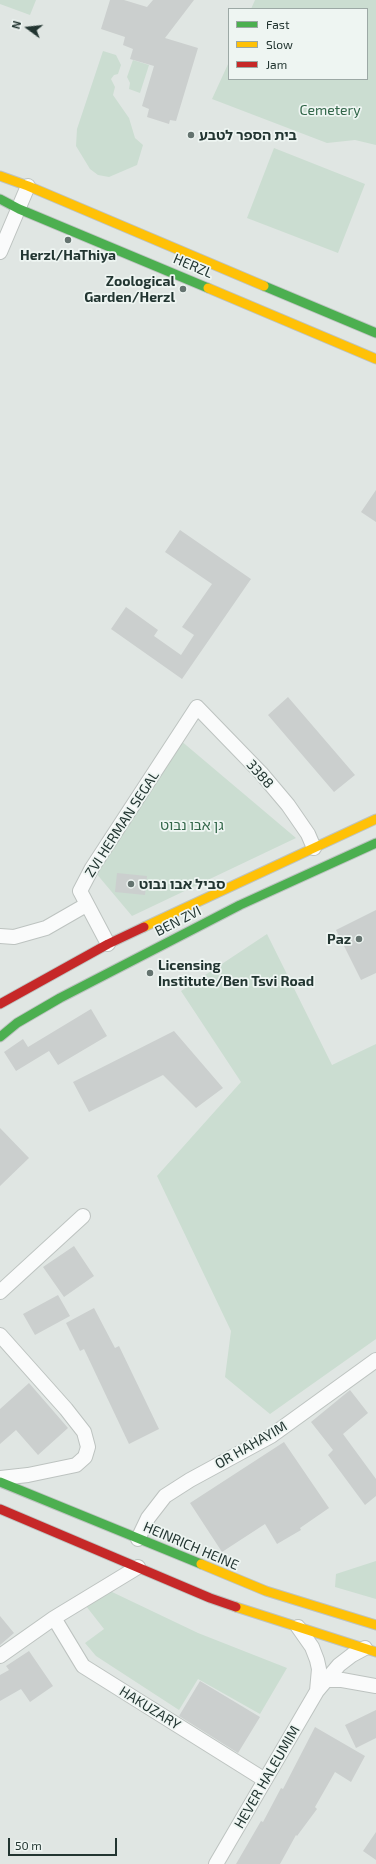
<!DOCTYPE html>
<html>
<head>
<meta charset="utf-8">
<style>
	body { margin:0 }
	#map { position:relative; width:376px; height:1864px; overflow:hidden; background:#e0e6e3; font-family:"Exo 2",sans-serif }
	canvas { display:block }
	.legend { position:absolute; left:228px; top:8px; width:140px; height:72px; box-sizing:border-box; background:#eef5f2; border:1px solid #9ca8a5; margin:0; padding:5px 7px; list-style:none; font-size:12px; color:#223531 }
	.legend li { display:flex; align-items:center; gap:8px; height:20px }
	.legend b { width:20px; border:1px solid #9ca8a5 }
	.north { position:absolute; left:8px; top:8px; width:40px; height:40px; -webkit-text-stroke:3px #eef5f2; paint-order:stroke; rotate:285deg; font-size:11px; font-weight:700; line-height:16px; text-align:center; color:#223531 }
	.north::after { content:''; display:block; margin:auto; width:14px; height:18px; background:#223531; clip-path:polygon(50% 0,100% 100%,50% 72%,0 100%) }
	.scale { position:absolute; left:8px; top:1838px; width:109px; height:18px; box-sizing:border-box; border:2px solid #223531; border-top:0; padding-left:5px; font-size:12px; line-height:14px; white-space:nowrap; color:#223531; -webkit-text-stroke:3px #eef5f2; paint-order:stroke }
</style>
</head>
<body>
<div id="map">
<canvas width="376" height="1864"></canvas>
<ul class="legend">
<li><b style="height:5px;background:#4caf50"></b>Fast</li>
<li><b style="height:5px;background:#ffc107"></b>Slow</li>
<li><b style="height:5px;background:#c62828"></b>Jam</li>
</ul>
<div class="north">N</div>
<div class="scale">50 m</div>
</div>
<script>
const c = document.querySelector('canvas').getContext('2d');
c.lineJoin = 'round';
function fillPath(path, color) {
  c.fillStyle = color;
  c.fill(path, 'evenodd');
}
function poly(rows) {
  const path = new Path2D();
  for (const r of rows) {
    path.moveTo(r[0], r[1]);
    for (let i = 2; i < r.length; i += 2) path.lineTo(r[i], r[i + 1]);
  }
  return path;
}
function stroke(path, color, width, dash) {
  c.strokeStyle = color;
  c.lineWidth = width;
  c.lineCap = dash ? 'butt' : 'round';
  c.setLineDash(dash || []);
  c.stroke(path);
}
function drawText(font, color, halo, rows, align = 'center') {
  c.font = font + ' "Exo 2","Noto Sans Hebrew",sans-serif';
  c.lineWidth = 3.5;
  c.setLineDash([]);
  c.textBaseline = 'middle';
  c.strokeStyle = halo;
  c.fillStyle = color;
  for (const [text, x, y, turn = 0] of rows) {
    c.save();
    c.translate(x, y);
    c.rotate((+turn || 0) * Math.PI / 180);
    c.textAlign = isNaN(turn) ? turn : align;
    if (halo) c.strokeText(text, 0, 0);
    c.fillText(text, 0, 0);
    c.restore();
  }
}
fillPath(poly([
	[0,0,36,0,30,15,0,4],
	[255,0,376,0,376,145,355,140,327,143,212,99,229,62,229,79,367,79,367,9,251,9],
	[103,51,116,55,121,65,118,74,114,75,111,79,115,87,113,95,129,118,135,138,143,145,137,165,109,177,98,175,90,169,76,146,77,129],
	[133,60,149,65,140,93,129,89,130,83,127,77],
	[274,148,365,184,338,253,247,218],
	[180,740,296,838,132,916,95,872],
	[267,934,332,1065,376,1044,376,1339,270,1414,225,1377,231,1331,157,1176,241,1082,181,991],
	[376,1561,376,1599,335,1587,336,1574],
	[110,1591,198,1633,287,1668,260,1714,198,1679,179,1710,96,1656,85,1643,104,1629,86,1606]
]), '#cbddd1');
fillPath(poly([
	[110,0,124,0,147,7,153,0,194,0,165,38,198,48,176,121,170,120,169,124,147,117,149,109,142,106,154,66,130,59,133,49,123,45,125,37,101,29],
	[376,490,376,522,361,512],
	[180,530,251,579,182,679,111,629,126,607,158,630,154,636,181,655,194,635,182,627,212,584,165,552],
	[288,697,355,775,334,792,268,715],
	[117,873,147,876,145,895,115,892],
	[376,910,376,973,361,980,336,930],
	[91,1009,107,1036,58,1065,49,1051,16,1071,4,1052,23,1039,28,1047],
	[174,1031,223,1088,196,1108,163,1075,89,1112,73,1082],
	[0,1128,29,1158,0,1186],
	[74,1246,94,1276,64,1297,43,1267],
	[58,1295,70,1316,35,1335,23,1314],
	[94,1308,115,1348,119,1346,159,1429,129,1444,84,1349,80,1351,66,1323],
	[29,1383,68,1428,38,1455,16,1430,0,1444,0,1409],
	[350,1390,368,1413,343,1434,376,1479,376,1496,365,1505,328,1455,333,1450,311,1422],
	[284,1442,329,1508,300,1528,301,1530,277,1544,265,1524,222,1552,190,1503],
	[0,1616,14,1633,0,1645],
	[29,1651,53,1686,30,1702,21,1689,0,1701,0,1675,9,1670,6,1666],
	[200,1681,260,1717,238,1753,179,1716],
	[376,1710,376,1738,356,1748,345,1725],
	[315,1727,365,1756,351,1782,335,1772,315,1807,317,1809,297,1836,296,1835,280,1864,236,1864,261,1821,263,1822,281,1788,283,1789],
	[376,1832,376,1860,363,1851]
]), '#cbcfce');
const street = poly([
	[0,252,28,186],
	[0,936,14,937,46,928,86,905],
	[108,944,80,891,92,868,197,707,261,773,288,805,308,834,314,848],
	[0,1292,83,1216],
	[0,1335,66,1409,84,1432,88,1447,85,1457,76,1465,28,1475,0,1478],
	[138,1539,148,1518,165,1496,190,1480,271,1436,376,1360],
	[54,1618,83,1666,265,1780],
	[298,1627,312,1647,317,1660,319,1669,317,1691],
	[0,1656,54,1618,138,1567],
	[325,1680,342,1680,376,1686],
	[216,1864,317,1691,339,1665,352,1655,365,1648]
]);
const fast = poly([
	[0,199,19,209,208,288],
	[264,286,376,333],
	[0,1037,17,1023,60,998,240,905,376,843],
	[0,1482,201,1564]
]);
const slow = poly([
	[0,176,28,186,264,286],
	[208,288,376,359],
	[144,927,376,819],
	[201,1564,266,1591,376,1625],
	[236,1607,376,1652]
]);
const jam = poly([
	[0,1004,108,944,144,927],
	[0,1509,210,1598,236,1607]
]);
stroke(street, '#bdc3c0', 16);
stroke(fast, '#bdc3c1', 11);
stroke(slow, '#bdc3c1', 11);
stroke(jam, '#bdc3c1', 11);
stroke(street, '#fafbfb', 14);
stroke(fast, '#4caf50', 9);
stroke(slow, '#ffc107', 9);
stroke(jam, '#c62828', 9);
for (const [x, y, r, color] of [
	[191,135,4,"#64736f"],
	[68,240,4,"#64736f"],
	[183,289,4,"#64736f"],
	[131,884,4,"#64736f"],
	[359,939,4,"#64736f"],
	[150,973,4,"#64736f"]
]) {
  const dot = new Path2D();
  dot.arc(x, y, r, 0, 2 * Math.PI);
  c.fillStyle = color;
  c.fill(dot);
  stroke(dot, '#eef5f2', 1.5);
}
drawText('14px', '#326649', '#eef5f2', [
	["Cemetery",330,110],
	["גן אבו נבוט",192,825]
]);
drawText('bold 14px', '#223531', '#eef5f2', [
	["בית הספר לטבע",199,135],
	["Herzl/HaThiya",68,255,"center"],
	["Zoological",175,281,"right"],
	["Garden/Herzl",175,297,"right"],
	["סביל אבו נבוט",139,884],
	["Paz",351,939,"right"],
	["Licensing",158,965],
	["Institute/Ben Tsvi Road",158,981]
], 'left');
drawText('14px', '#223531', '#eef5f2', [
	["HERZL",193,266,23],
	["3388",260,774,48],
	["ZVI HERMAN SEGAL",122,824,-57],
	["BEN ZVI",178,921,-27],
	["OR HAHAYIM",251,1445,-30],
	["HEINRICH HEINE",191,1546,23],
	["HAKUZARY",150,1708,32],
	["HEVER HALEUMIM",267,1777,-60]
]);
</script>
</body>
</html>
